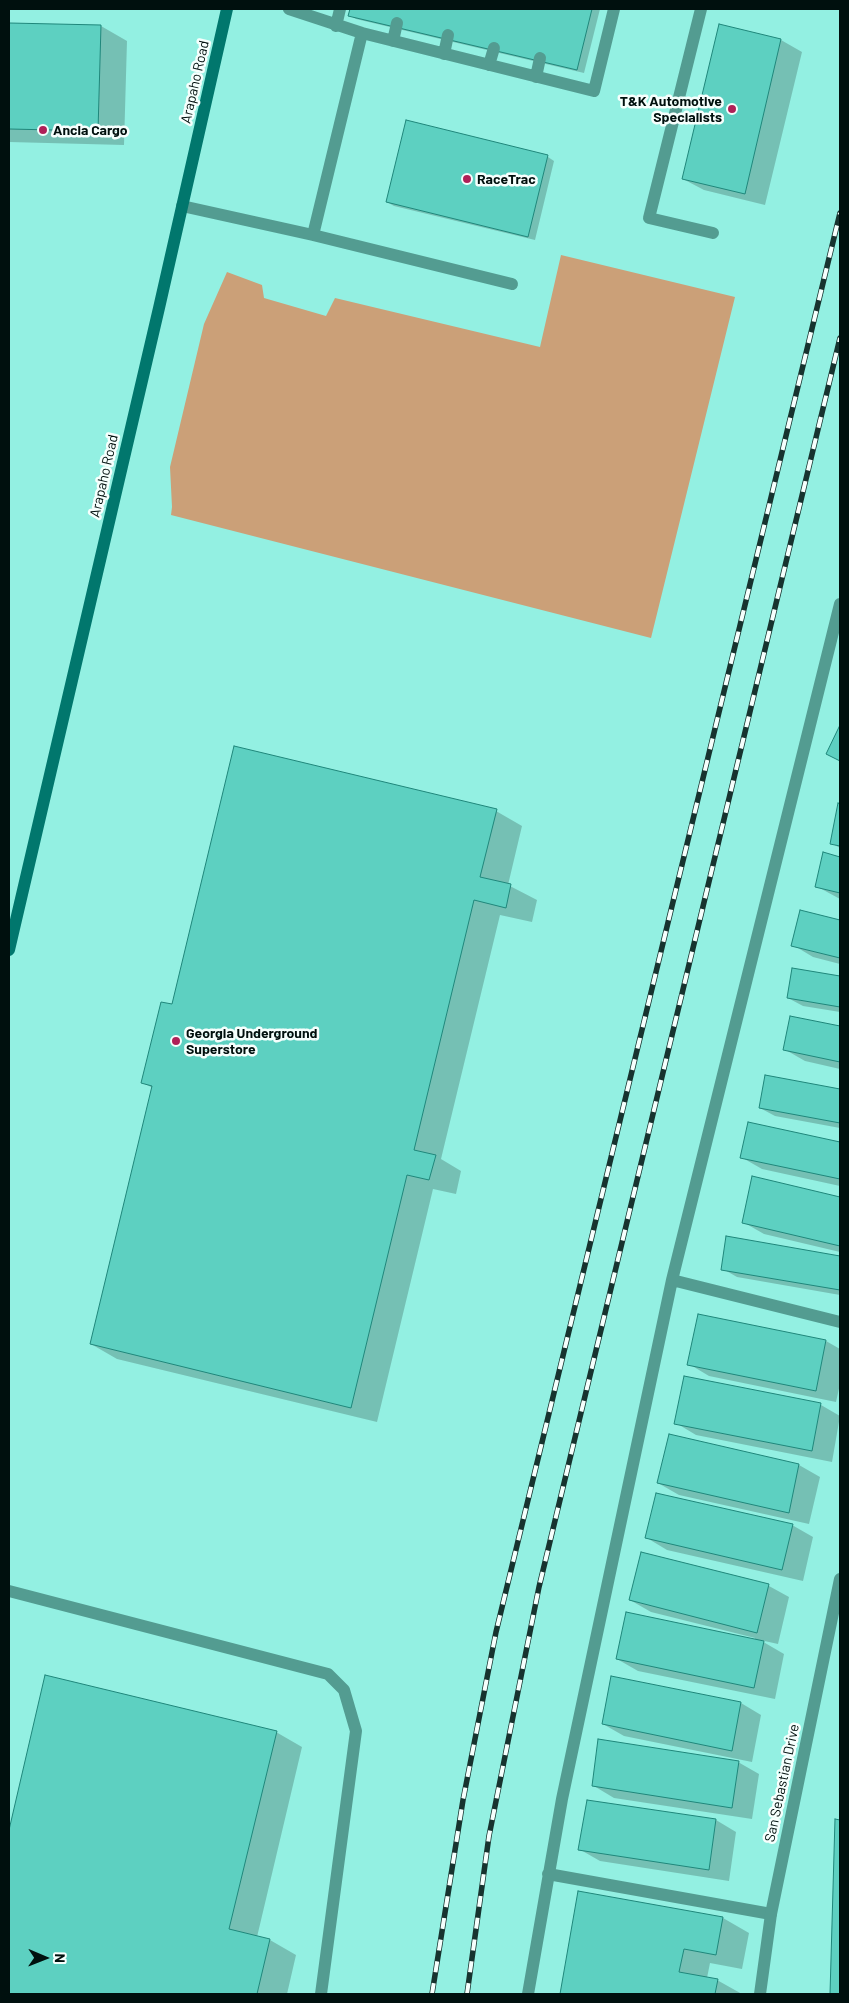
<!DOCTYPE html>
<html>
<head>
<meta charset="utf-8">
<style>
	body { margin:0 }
	#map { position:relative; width:849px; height:2003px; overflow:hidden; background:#93f0e2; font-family:Barlow,sans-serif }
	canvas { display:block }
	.frame { position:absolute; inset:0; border:10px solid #00100e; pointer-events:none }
	.north { position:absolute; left:20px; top:1933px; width:50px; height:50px; -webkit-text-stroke:4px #f6fffd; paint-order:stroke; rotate:91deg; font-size:14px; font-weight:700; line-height:20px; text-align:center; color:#00100e }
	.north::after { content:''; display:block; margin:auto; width:18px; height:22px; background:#00100e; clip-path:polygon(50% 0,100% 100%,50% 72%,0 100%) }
</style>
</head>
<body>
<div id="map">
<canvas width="849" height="2003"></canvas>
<div class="frame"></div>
<div class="north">N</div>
</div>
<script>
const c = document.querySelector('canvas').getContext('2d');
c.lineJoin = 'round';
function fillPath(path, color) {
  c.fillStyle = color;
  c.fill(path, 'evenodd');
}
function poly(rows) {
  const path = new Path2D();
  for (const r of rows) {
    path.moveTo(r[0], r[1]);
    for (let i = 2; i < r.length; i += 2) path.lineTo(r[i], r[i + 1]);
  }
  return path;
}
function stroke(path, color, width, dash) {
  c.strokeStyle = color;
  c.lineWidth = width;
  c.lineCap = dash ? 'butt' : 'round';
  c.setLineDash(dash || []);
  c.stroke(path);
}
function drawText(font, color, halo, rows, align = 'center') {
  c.font = font + ' Barlow,sans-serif';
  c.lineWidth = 5;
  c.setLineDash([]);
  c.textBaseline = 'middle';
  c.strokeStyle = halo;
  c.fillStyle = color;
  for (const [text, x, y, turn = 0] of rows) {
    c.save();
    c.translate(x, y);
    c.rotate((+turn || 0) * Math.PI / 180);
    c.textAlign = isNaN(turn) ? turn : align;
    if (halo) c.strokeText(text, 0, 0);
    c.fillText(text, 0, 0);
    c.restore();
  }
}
fillPath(poly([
	[561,255,735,297,651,638,171,515,172,507,170,467,204,324,227,272,262,285,264,298,326,316,335,298,540,347]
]), '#cba078');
fillPath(poly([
	[351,9,600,9,584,73,356,19,349,15],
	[9,24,101,26,127,41,124,145,9,142],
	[720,26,781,40,802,52,765,205,704,190,683,179],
	[548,157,554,161,535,240,394,206,387,202],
	[839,805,840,805,840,848,831,843],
	[496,811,522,826,508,885,537,900,532,922,500,915,441,1159,461,1171,456,1194,433,1189,377,1422,117,1359,91,1344,153,1088,143,1083,173,1006],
	[824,854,840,858,840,899,816,886],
	[801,911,840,921,840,964,813,957,793,945],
	[793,969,840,977,840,1012,803,1006,788,998],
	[791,1017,840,1028,840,1069,805,1061,784,1049],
	[766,1076,840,1090,840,1128,775,1116,760,1108],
	[749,1123,840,1143,840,1186,762,1169,741,1157],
	[753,1178,840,1198,840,1252,764,1234,743,1222],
	[727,1238,840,1257,840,1295,737,1277,723,1269],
	[699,1315,826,1341,840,1349,840,1384,836,1402,709,1376,689,1364],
	[821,1405,840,1416,832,1462,696,1435,676,1423],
	[670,1435,799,1465,820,1477,809,1524,679,1495,658,1483],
	[792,1525,813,1537,803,1581,667,1550,647,1538],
	[769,1586,789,1597,778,1644,760,1640,784,1654,775,1699,638,1671,617,1659,754,1640,755,1638,651,1612,630,1600],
	[46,1676,276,1732,302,1747,257,1937,270,1940,296,1955,287,1994,9,1994,9,1835],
	[741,1703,761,1715,752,1762,624,1736,603,1724],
	[738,1762,759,1774,752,1819,614,1798,594,1786],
	[716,1820,736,1832,729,1881,600,1861,579,1849],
	[837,1821,840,1821,840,1994,831,1994],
	[723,1918,749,1933,742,1969,710,1963,707,1978,717,1980,742,1994,562,1994]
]), '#0003');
const building = poly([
	[350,9,592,9,577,70,348,16,350,9],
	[9,23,101,25,98,131,9,129,9,23],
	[719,24,781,39,745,194,682,179,719,24],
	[406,120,548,155,528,237,386,202,406,120],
	[840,725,840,761,826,754,840,725],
	[234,746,497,809,480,877,511,884,506,908,474,900,414,1150,436,1155,429,1180,407,1175,351,1408,90,1344,152,1086,141,1083,161,1002,172,1004,234,746],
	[838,803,840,804,840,846,830,844,838,803],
	[823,852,840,857,840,893,815,887,823,852],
	[800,910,840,920,840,958,791,946,800,910],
	[792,968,840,976,840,1007,787,998,792,968],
	[790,1016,840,1026,840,1062,783,1050,790,1016],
	[765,1075,840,1089,840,1123,759,1108,765,1075],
	[748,1122,840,1142,840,1179,740,1158,748,1122],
	[752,1176,840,1197,840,1246,742,1223,752,1176],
	[726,1236,840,1256,840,1290,721,1270,726,1236],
	[698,1314,826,1340,816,1391,687,1365,698,1314],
	[684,1376,821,1403,812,1451,674,1424,684,1376],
	[669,1434,799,1464,789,1513,657,1483,669,1434],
	[656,1493,793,1524,782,1570,645,1538,656,1493],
	[641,1552,769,1584,757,1633,629,1600,641,1552],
	[626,1612,764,1641,754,1688,616,1659,626,1612],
	[45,1675,277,1731,229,1929,270,1939,257,1994,9,1994,9,1830,45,1675],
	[611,1676,741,1702,732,1751,602,1724,611,1676],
	[598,1739,739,1761,732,1808,592,1786,598,1739],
	[587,1800,716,1819,709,1870,578,1850,587,1800],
	[835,1819,840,1820,840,1994,830,1994,835,1819],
	[578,1891,723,1917,716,1955,684,1949,679,1972,718,1979,715,1994,560,1994,578,1891]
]);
fillPath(building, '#5dd0c1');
stroke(building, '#1f867a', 1);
stroke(poly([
	[289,9,362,33,594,91,614,9],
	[701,9,649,218,713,233],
	[336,26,340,9],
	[393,41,397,23],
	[444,54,448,35],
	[489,65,494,48],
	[536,77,540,58],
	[182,206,313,235,362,33],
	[313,235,512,284],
	[840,604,672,1280,840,1322],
	[9,1591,328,1674,344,1690,356,1731,321,1994],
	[548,1874,771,1914],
	[528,1994,562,1799,672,1280]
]), '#539c91', 12);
stroke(poly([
	[760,1994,771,1914,840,1579]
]), '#539c91', 12);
stroke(poly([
	[9,950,159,308,227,9]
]), '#01776d', 12);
const rail = poly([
	[432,1994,463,1800,496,1632,840,213],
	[467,1994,489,1836,539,1587,840,338]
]);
stroke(rail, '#17332f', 5.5);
stroke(rail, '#f6fffd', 4, [11]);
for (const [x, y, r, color] of [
	[732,109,5,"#af2058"],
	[43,130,5,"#af2058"],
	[467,179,5,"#af2058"],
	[176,1041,5,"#af2058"]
]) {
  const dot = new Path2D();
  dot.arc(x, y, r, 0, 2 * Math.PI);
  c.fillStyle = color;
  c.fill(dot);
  stroke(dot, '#f6fffd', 2);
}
drawText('14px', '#00100e', '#f6fffd', [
	["Arapaho Road",195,82,-77],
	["Arapaho Road",104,476,-77],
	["San Sebastian Drive",782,1783,-78]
]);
drawText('bold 14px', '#00100e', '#f6fffd', [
	["T&K Automotive",722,101,"right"],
	["Specialists",722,117,"right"],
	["Ancla Cargo",53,130],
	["RaceTrac",477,179],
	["Georgia Underground",186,1033],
	["Superstore",186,1049]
], 'left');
</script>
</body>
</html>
